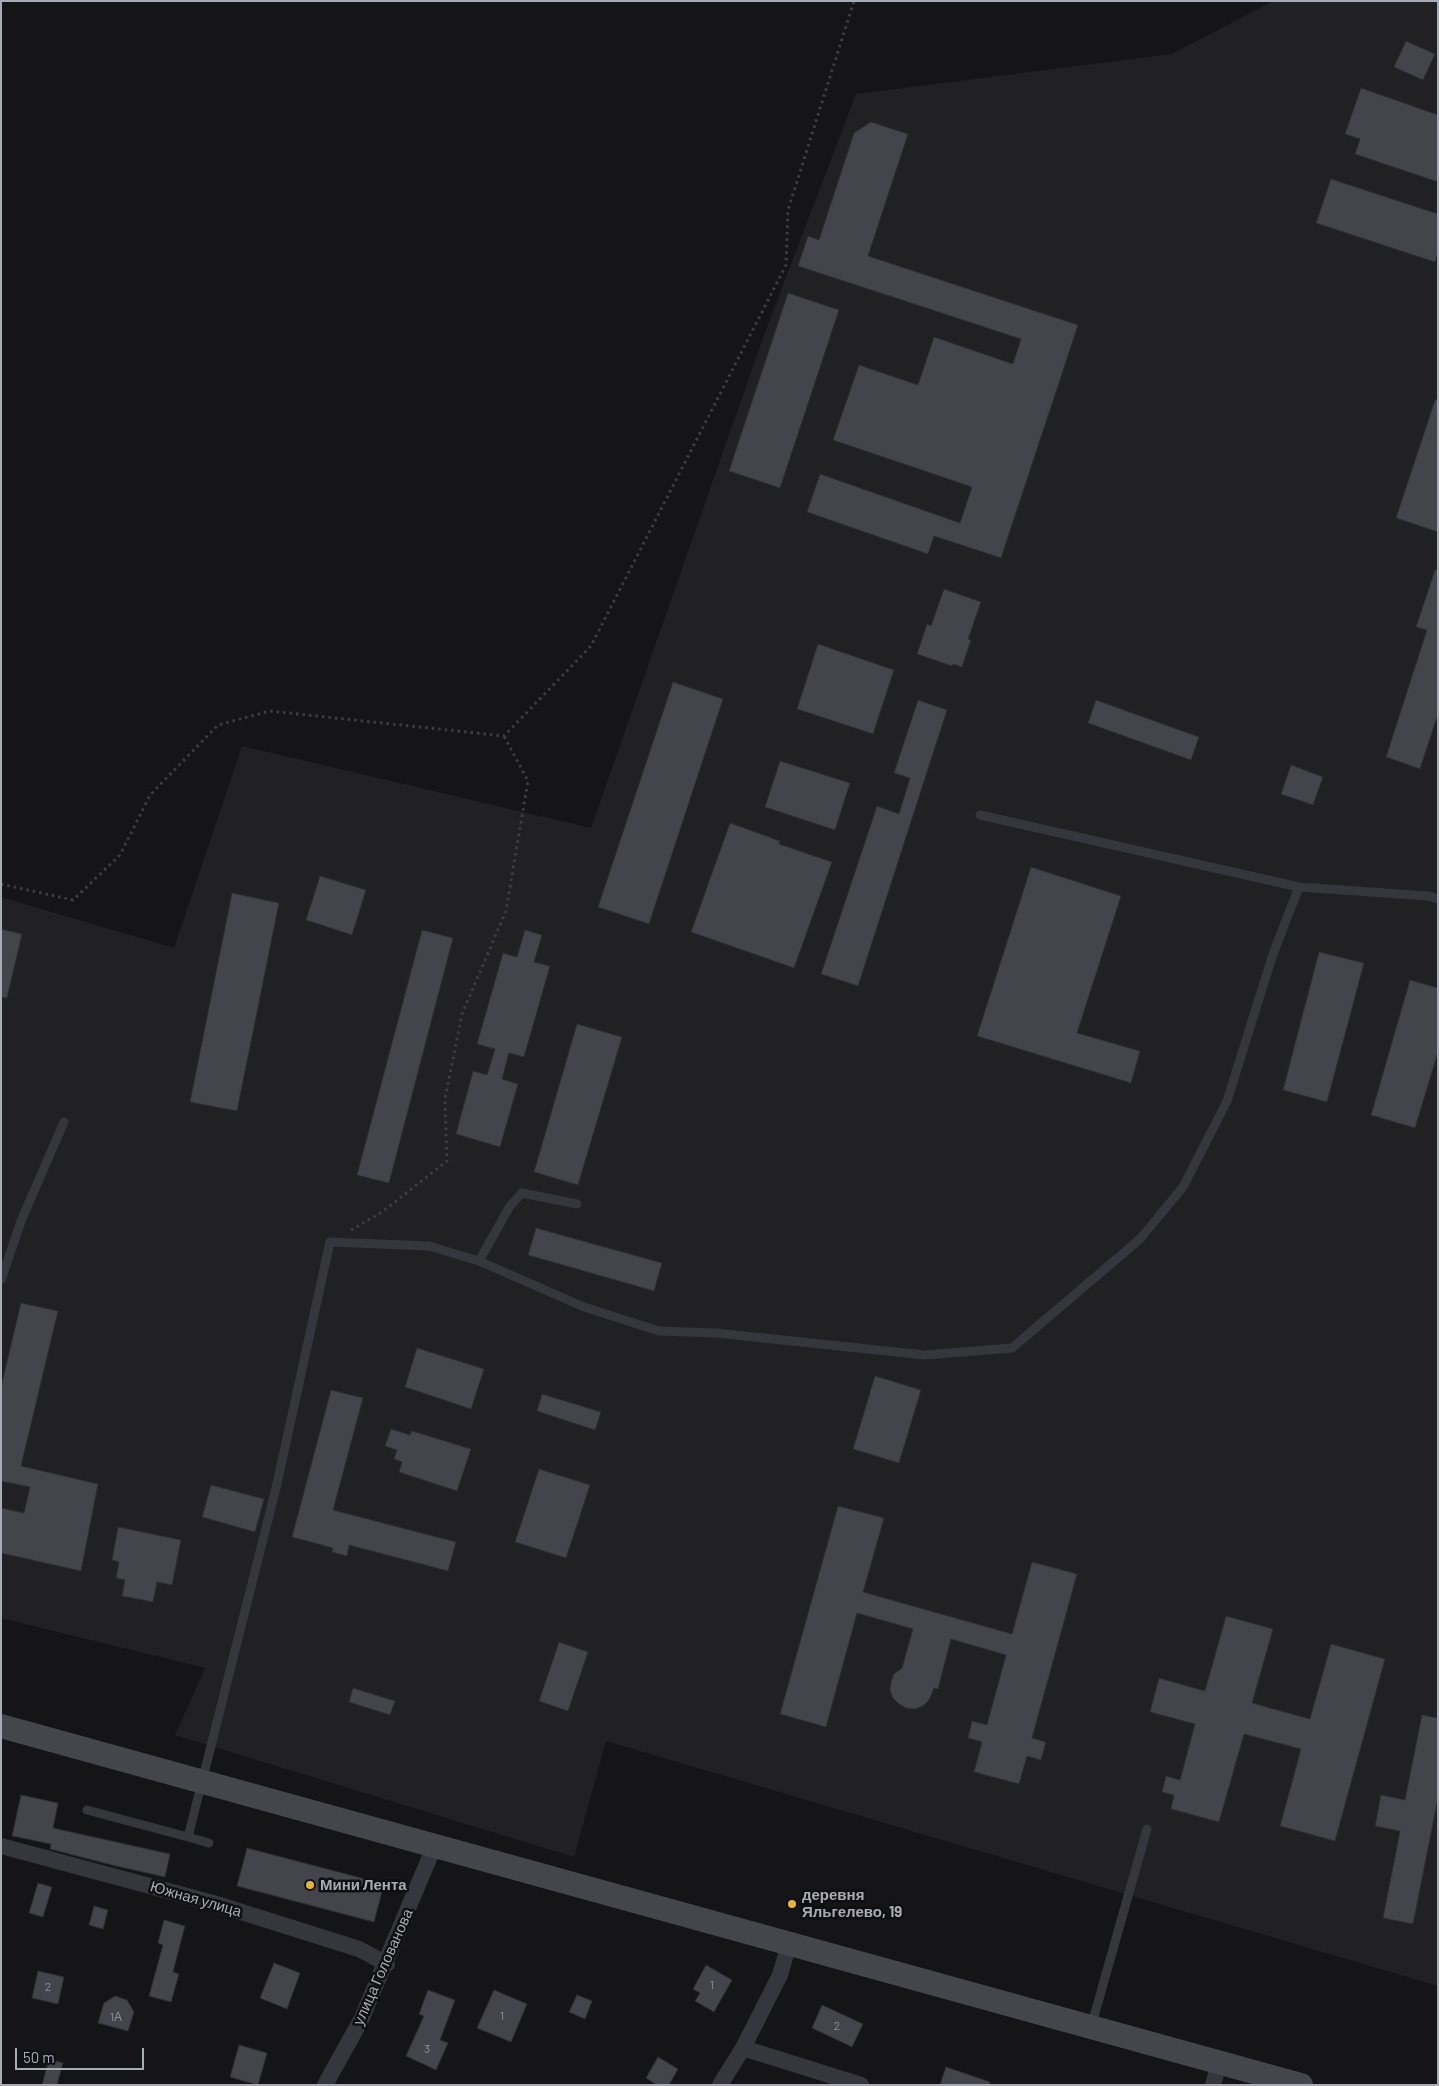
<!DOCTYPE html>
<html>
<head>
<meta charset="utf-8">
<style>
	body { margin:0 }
	#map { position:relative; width:1439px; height:2086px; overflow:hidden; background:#151517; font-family:Barlow,sans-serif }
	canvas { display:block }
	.frame { position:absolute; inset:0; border:2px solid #a8acb6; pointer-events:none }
	.scale { position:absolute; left:15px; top:2048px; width:129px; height:22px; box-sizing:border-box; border:2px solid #a8acb6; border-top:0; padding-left:6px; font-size:15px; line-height:18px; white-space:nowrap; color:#a8acb6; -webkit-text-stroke:4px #101012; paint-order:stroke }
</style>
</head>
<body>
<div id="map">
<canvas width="1439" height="2086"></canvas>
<div class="frame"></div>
<div class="scale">50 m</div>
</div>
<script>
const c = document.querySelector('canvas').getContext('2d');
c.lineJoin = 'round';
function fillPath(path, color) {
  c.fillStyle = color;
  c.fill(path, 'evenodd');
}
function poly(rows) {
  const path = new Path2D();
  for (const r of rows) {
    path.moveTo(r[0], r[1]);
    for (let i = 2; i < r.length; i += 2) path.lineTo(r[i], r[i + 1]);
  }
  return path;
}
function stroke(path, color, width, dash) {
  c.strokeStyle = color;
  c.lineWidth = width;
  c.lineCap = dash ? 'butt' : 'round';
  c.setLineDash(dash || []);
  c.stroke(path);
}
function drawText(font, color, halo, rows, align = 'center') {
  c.font = font + ' Barlow,sans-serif';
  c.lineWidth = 5;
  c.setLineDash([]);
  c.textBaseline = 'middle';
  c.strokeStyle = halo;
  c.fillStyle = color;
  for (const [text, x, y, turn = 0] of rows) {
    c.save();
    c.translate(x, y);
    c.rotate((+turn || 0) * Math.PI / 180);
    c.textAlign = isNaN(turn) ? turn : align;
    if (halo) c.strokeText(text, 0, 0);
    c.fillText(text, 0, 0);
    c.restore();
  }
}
fillPath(poly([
	[1273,1,1438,1,1438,1986,606,1741,574,1857,175,1735,205,1668,1,1618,1,897,174,948,242,746,591,828,764,335,856,94,1172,54]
]), '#212124');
const building = poly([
	[1406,41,1435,54,1423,80,1394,67,1406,41],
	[1361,88,1438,115,1438,182,1355,154,1360,139,1345,134,1361,88],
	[871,122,908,134,868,256,1078,325,1001,558,934,536,928,554,807,512,820,474,960,523,972,487,833,440,859,365,918,385,934,337,1013,364,1021,339,798,266,808,236,819,240,854,133,871,122],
	[1331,179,1438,214,1438,253,1435,262,1316,223,1331,179],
	[788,293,839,310,780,488,729,471,788,293],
	[1435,400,1438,400,1438,532,1396,518,1435,400],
	[1435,570,1438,570,1438,714,1420,769,1386,757,1427,630,1416,627,1435,570],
	[944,589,981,602,968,639,971,640,962,667,953,664,952,666,917,654,927,624,931,626,944,589],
	[818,644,894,670,873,734,797,709,818,644],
	[673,682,723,699,649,924,598,907,673,682],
	[918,700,947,710,858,986,821,974,877,806,899,814,910,778,894,773,918,700],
	[1096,700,1199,737,1191,760,1088,723,1096,700],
	[780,761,850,783,835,830,765,807,780,761],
	[1291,765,1323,777,1313,805,1281,794,1291,765],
	[730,823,780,841,779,844,832,862,794,968,691,932,730,823],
	[1031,867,1121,896,1077,1033,1140,1051,1131,1083,977,1036,1031,867],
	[320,876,366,890,352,935,306,920,320,876],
	[232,893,279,903,237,1111,190,1102,232,893],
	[1,929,22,934,7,998,1,997,1,929],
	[422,930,453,938,389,1183,357,1175,422,930],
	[525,930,542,935,534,962,550,966,524,1057,509,1053,502,1079,518,1084,500,1147,456,1134,473,1071,487,1075,495,1049,477,1044,503,953,517,957,525,930],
	[1319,952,1364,963,1327,1102,1283,1090,1319,952],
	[1410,980,1438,988,1438,1052,1415,1128,1371,1115,1410,980],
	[577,1024,622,1037,578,1185,534,1172,577,1024],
	[536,1228,662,1263,654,1291,528,1255,536,1228],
	[21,1303,58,1311,21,1466,98,1484,81,1571,1,1553,1,1508,24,1513,30,1487,1,1481,1,1387,21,1303],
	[417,1348,484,1369,471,1409,405,1387,417,1348],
	[875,1376,921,1390,899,1463,853,1449,875,1376],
	[331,1390,363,1398,333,1510,456,1542,448,1571,349,1545,347,1556,332,1552,333,1548,292,1537,331,1390],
	[542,1394,601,1412,595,1430,537,1411,542,1394],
	[391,1429,410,1435,412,1431,471,1449,457,1491,399,1472,402,1462,394,1459,397,1450,385,1446,391,1429],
	[539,1469,590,1485,566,1558,515,1542,539,1469],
	[211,1485,264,1499,255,1532,202,1517,211,1485],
	[838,1506,884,1518,863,1592,1012,1634,1032,1562,1077,1574,1032,1738,1046,1742,1041,1760,1027,1756,1019,1784,974,1772,982,1742,968,1738,972,1721,987,1725,1006,1655,951,1639,938,1689,934,1688,929,1700,923,1706,915,1709,906,1708,899,1704,893,1698,890,1690,891,1682,894,1674,902,1668,913,1629,857,1613,826,1727,780,1714,838,1506],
	[118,1527,181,1540,172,1585,157,1582,153,1602,122,1596,125,1580,116,1578,119,1562,112,1560,118,1527],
	[1226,1616,1273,1629,1252,1703,1310,1719,1331,1644,1385,1659,1335,1841,1280,1826,1301,1749,1244,1734,1219,1822,1171,1809,1174,1795,1162,1792,1166,1776,1180,1780,1195,1724,1150,1712,1159,1678,1205,1691,1226,1616],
	[559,1642,588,1652,568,1711,539,1701,559,1642],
	[353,1688,395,1701,390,1715,349,1702,353,1688],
	[1422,1715,1438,1718,1438,1798,1413,1924,1383,1918,1400,1831,1375,1826,1381,1795,1405,1800,1422,1715],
	[21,1795,58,1803,53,1828,170,1854,165,1877,112,1865,50,1849,51,1844,12,1836,21,1795],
	[247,1848,384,1884,374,1922,237,1886,247,1848],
	[38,1883,52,1887,43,1917,29,1913,38,1883],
	[94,1906,108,1910,103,1929,89,1925,94,1906],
	[164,1920,185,1926,173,1972,179,1974,171,2002,149,1996,163,1945,158,1943,164,1920],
	[274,1963,300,1973,287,2009,260,1998,274,1963],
	[706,1965,732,1980,714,2012,695,2001,700,1993,693,1989,706,1965],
	[38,1971,64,1977,58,2004,32,1998,38,1971],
	[428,1990,455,2000,440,2040,448,2043,436,2070,406,2056,424,2016,419,2014,428,1990],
	[494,1990,527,2004,511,2042,477,2028,494,1990],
	[577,1995,592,2001,585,2019,569,2012,577,1995],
	[115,1996,127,2000,134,2012,128,2031,98,2023,104,2003,115,1996],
	[822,2005,863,2024,852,2047,812,2028,822,2005],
	[239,2045,267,2053,258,2085,230,2077,239,2045],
	[658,2057,678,2069,669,2085,657,2085,646,2078,658,2057],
	[49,2059,63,2063,57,2085,42,2085,49,2059],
	[946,2067,990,2082,990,2085,940,2085,946,2067]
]);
fillPath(building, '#44454a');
stroke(building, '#2f2f33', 1);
stroke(poly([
	[1,884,73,900,120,855,150,795,218,725,270,711,504,736,591,646,786,265,788,210,854,1],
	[351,1230,382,1212,447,1161,445,1099,462,1014,506,911,528,781,504,736]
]), '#3d3e43', 3, [2.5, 4]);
stroke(poly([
	[980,815,1299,887,1428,896,1438,899],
	[479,1261,510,1206,522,1193,577,1204],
	[1,1280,21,1221,64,1122],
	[87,1810,188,1837,276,1488,330,1242,429,1246,479,1261,584,1307,659,1331,716,1333,925,1355,1012,1348,1140,1239,1183,1187,1227,1101,1273,954,1299,887],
	[188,1837,209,1843],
	[1091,2027,1147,1829]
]), '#36373c', 9);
stroke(poly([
	[1,1846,213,1903,359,1949,387,1964],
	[743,2048,861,2085],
	[325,2085,361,2020,434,1847],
	[720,2085,743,2048,780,1975,789,1944],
	[1213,2085,1219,2063]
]), '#36373c', 16);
stroke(poly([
	[1,1726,1301,2085]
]), '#45464b', 24);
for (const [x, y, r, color] of [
	[310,1885,5,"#e5b53f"],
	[792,1904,5,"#e5b53f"]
]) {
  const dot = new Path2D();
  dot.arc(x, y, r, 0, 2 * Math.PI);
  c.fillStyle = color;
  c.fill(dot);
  stroke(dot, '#101012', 2);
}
drawText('12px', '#8f929b', null, [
	["1",712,1985],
	["2",48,1987],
	["1",502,2016],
	["1А",116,2017],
	["2",837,2026],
	["3",427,2049]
]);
drawText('bold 15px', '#a8acb6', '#101012', [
	["Мини Лента",320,1885],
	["деревня",802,1895],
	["Яльгелево, 19",802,1912]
], 'left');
drawText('15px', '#a8acb6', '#101012', [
	["Южная улица",196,1899,16],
	["улица Голованова",383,1967,-66]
]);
</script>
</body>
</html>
